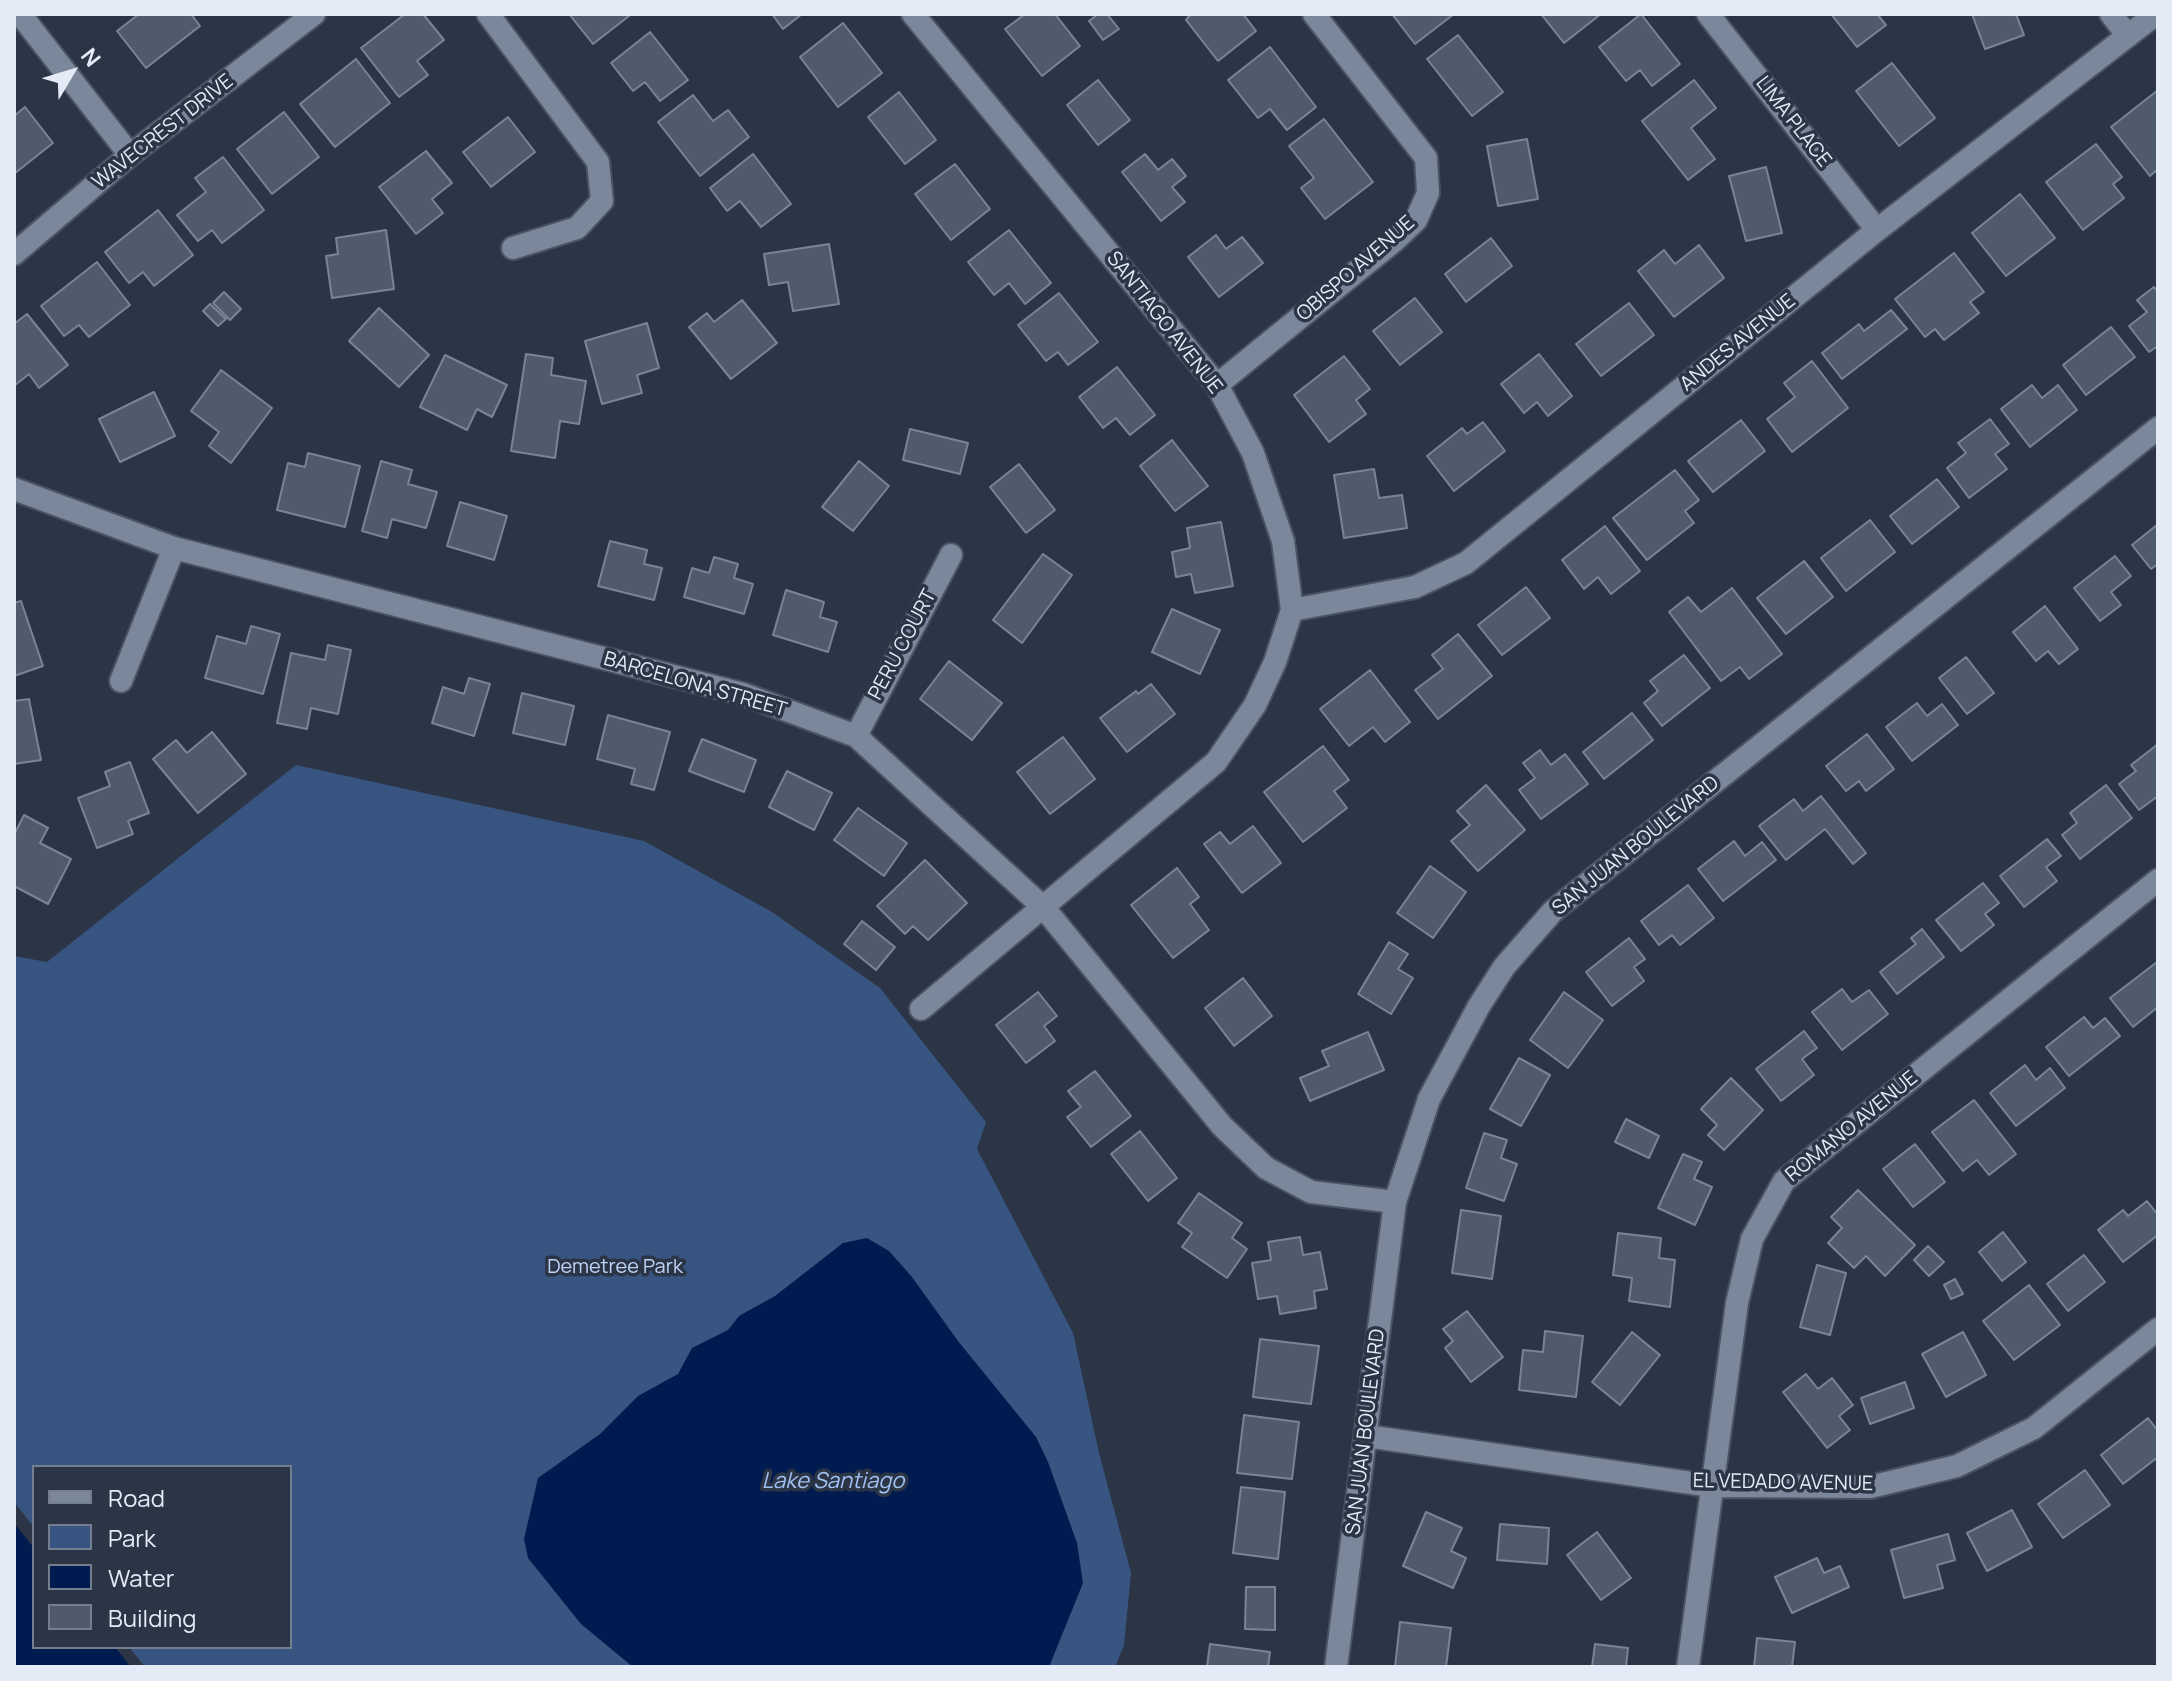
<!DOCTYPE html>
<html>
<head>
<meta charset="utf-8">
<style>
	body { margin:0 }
	#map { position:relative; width:2172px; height:1681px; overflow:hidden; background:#2b3546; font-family:Manrope,sans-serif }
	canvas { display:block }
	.frame { position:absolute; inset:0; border:16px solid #e4ebf6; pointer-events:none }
	.legend { position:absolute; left:32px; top:1465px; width:260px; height:184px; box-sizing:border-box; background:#2b3546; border:2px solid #757e8c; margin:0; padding:10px 14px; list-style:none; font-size:24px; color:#e4ebf6 }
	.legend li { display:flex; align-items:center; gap:16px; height:40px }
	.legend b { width:40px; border:2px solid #757e8c }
	.north { position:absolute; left:32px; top:32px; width:80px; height:80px; -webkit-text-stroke:6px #2b3546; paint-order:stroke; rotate:52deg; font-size:22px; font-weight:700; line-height:32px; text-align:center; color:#e4ebf6 }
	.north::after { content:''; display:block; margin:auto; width:28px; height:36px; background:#e4ebf6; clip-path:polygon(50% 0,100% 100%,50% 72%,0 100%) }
</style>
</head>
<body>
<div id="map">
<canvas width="2172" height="1681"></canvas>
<div class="frame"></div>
<ul class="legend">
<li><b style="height:10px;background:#7b879b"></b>Road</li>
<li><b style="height:22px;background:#385582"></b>Park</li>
<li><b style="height:22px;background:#001b4f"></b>Water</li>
<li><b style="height:22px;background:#4f5b6d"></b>Building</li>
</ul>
<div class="north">N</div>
</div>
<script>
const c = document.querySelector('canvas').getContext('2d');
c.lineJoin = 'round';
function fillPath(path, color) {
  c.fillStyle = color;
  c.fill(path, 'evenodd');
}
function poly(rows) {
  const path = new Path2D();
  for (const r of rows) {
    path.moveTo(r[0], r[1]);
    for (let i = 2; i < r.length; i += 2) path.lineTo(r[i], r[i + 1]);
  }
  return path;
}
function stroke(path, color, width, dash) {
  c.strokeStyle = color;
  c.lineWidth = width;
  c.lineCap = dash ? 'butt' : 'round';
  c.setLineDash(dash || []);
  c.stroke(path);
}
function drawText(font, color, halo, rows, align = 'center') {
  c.font = font + ' Manrope,sans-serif';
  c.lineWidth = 7;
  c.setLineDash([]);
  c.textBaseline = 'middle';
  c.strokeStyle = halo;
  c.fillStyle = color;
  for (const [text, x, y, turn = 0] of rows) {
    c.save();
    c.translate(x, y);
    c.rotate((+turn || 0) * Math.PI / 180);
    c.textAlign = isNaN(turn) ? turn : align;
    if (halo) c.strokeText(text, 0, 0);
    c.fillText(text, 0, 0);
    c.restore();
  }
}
fillPath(poly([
	[296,765,644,841,772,912,880,988,986,1122,977,1149,1073,1333,1099,1453,1131,1573,1124,1645,1115,1667,145,1667,129,1647,290,1647,290,1467,34,1467,34,1527,14,1502,14,956,47,962]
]), '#385582');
fillPath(poly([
	[867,1238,889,1251,912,1277,958,1341,1036,1437,1048,1462,1077,1543,1083,1583,1049,1667,633,1667,581,1624,528,1558,524,1539,538,1478,600,1434,638,1396,678,1374,692,1348,728,1330,739,1316,775,1296,843,1243],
	[14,1523,34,1548,34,1647,115,1647,131,1667,14,1667]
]), '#001b4f');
const building = poly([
	[139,14,191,14,200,26,146,68,117,31,139,14],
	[405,14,423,14,444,40,417,61,428,75,399,97,361,48,405,14],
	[569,14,628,14,629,16,593,44,569,14],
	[772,14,802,14,783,29,772,14],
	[1025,14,1055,14,1080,46,1042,76,1005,29,1025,14],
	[1098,14,1107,14,1119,29,1103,40,1089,21,1098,14],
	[1191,14,1243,14,1256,31,1218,61,1186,20,1191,14],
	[1392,14,1454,14,1415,44,1392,14],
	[1541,14,1601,14,1564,43,1541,14],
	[1641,14,1680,64,1652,86,1640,70,1626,81,1599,47,1641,14],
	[1831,14,1877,14,1886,25,1857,47,1831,14],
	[1972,14,2016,14,2024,35,1985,49,1972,14],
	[843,23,882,73,838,107,800,57,843,23],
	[650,32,688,80,660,101,645,82,633,91,611,63,650,32],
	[1458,35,1503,92,1472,116,1427,59,1458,35],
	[1270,47,1316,107,1287,130,1270,109,1258,118,1228,80,1270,47],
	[356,59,390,103,335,147,300,104,356,59],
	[1892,63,1935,118,1899,146,1856,91,1892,63],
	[1098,80,1130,120,1098,145,1067,105,1098,80],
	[1694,80,1716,108,1691,128,1715,159,1688,180,1642,121,1694,80],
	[2158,90,2158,169,2150,176,2111,127,2158,90],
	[899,92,936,140,905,164,868,117,899,92],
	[693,95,713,121,728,110,749,137,700,176,658,122,693,95],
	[25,107,53,143,14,174,14,116,25,107],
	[284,112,319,157,272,194,237,149,284,112],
	[508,117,535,152,491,187,463,152,508,117],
	[1324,119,1373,182,1325,219,1301,188,1314,178,1289,146,1324,119],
	[1527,139,1538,199,1498,206,1487,146,1527,139],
	[2096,144,2122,177,2113,184,2124,198,2083,230,2046,182,2096,144],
	[426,151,452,183,432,199,443,213,416,234,379,187,426,151],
	[753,154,791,204,761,227,740,201,727,211,710,188,753,154],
	[1145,154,1158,170,1172,159,1186,176,1172,187,1185,202,1161,221,1122,172,1145,154],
	[223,157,264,210,222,243,212,230,198,241,177,215,206,192,195,178,223,157],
	[955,164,990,209,951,240,915,194,955,164],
	[1766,167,1782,233,1746,241,1729,176,1766,167],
	[2020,194,2055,238,2006,276,1972,233,2020,194],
	[158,210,193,255,154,286,143,272,129,283,105,252,158,210],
	[386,230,394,289,332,298,326,256,338,254,336,238,386,230],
	[1009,230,1051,283,1025,304,1009,283,994,295,968,262,1009,230],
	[1216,235,1226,249,1242,237,1263,263,1219,297,1188,257,1216,235],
	[1491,238,1512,266,1466,302,1445,274,1491,238],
	[829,244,839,304,793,311,788,282,769,285,764,254,829,244],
	[1699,245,1724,278,1674,317,1638,271,1664,250,1675,264,1699,245],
	[1954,253,1984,292,1970,302,1979,313,1944,340,1935,329,1925,337,1895,299,1954,253],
	[97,262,130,305,89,337,79,325,64,336,41,306,97,262],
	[2154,287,2158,292,2158,346,2149,352,2129,326,2147,312,2137,300,2154,287],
	[224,292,241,309,230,320,213,303,224,292],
	[1059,293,1098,342,1068,365,1058,352,1046,361,1018,325,1059,293],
	[1415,298,1442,332,1400,365,1373,331,1415,298],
	[742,300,777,343,731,379,689,327,707,313,714,322,742,300],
	[1629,303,1654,335,1601,376,1576,344,1629,303],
	[210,304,226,319,218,326,203,311,210,304],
	[379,308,429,355,399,387,349,341,379,308],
	[1891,310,1907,329,1842,379,1822,353,1859,324,1864,331,1891,310],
	[27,314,68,365,39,388,29,374,14,386,14,324,27,314],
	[647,323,659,368,637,375,642,393,602,404,585,341,647,323],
	[2111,327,2135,357,2086,395,2063,365,2111,327],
	[526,354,553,358,551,375,586,381,579,424,560,421,555,458,511,451,526,354],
	[1539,354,1572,396,1548,416,1537,402,1524,413,1501,384,1539,354],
	[445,355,507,385,492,417,477,409,467,430,420,407,445,355],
	[1344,356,1370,389,1356,400,1366,414,1329,442,1294,395,1344,356],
	[1812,361,1848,408,1792,452,1767,419,1795,397,1784,383,1812,361],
	[1117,367,1155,415,1130,435,1116,418,1103,428,1079,397,1117,367],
	[221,370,272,408,231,463,209,446,219,432,191,411,221,370],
	[2032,385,2042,398,2058,385,2077,410,2030,447,2001,409,2032,385],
	[154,392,175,436,120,462,99,419,154,392],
	[1990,419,2009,444,1995,454,2007,469,1969,498,1947,468,1966,453,1958,443,1990,419],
	[1741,420,1765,451,1713,492,1688,461,1741,420],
	[1483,422,1505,451,1454,491,1427,456,1462,428,1467,434,1483,422],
	[910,429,968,443,960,474,903,460,910,429],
	[1172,440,1208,486,1175,511,1140,466,1172,440],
	[308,453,360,466,345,527,277,510,288,463,305,467,308,453],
	[381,461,412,470,408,484,437,492,426,528,392,519,387,538,362,531,381,461],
	[859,461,889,486,853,531,822,507,859,461],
	[1019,464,1055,510,1026,533,990,487,1019,464],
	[1374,469,1379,498,1402,495,1407,528,1344,538,1334,475,1374,469],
	[1675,470,1699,500,1685,511,1694,523,1647,560,1613,518,1675,470],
	[1937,479,1959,507,1912,544,1890,516,1937,479],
	[460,502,507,516,494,560,447,546,460,502],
	[1870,520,1895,552,1846,591,1821,558,1870,520],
	[1221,522,1233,586,1195,593,1191,574,1176,577,1172,552,1190,548,1187,528,1221,522],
	[2158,524,2158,564,2151,569,2132,545,2158,524],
	[1605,526,1640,571,1611,594,1598,577,1584,589,1562,560,1605,526],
	[610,541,647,550,644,564,662,568,654,600,598,586,610,541],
	[1043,554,1072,575,1022,643,993,620,1043,554],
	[2115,556,2131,576,2111,592,2121,605,2100,621,2074,588,2115,556],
	[714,557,738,564,734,578,753,584,744,614,684,597,692,568,709,573,714,557],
	[1804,561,1833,597,1786,634,1757,598,1804,561],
	[1526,587,1550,618,1502,655,1478,625,1526,587],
	[1732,588,1782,654,1749,679,1740,667,1721,681,1669,612,1688,597,1701,612,1732,588],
	[786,590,824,602,820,617,837,622,828,652,773,635,786,590],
	[21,601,43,666,14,676,14,603,21,601],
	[2045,606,2078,649,2059,664,2048,651,2036,661,2013,632,2045,606],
	[1172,609,1220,630,1200,674,1152,652,1172,609],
	[251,626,280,634,263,694,205,678,217,636,246,644,251,626],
	[1458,634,1492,676,1438,719,1415,690,1443,669,1432,655,1458,634],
	[328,645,351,650,338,714,311,708,307,729,277,723,291,653,325,660,328,645],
	[1684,655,1710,688,1662,726,1644,703,1658,691,1650,681,1684,655],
	[1966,657,1994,693,1967,714,1939,678,1966,657],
	[949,661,1002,703,972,740,920,699,949,661],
	[1370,670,1410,722,1385,742,1373,727,1349,746,1320,709,1370,670],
	[469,678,490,684,474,736,432,723,443,687,464,694,469,678],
	[1151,684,1175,714,1127,752,1100,718,1136,691,1138,694,1151,684],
	[522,693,574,706,565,745,513,733,522,693],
	[29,699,41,760,14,764,14,701,29,699],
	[1917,703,1927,716,1942,704,1958,725,1912,761,1886,727,1917,703],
	[1632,713,1653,740,1604,779,1583,752,1632,713],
	[608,715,670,732,654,790,631,784,635,769,597,759,608,715],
	[212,732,246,774,198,813,153,759,176,740,187,753,212,732],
	[1867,734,1894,769,1866,791,1859,781,1846,791,1826,766,1867,734],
	[1063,737,1095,779,1050,814,1017,772,1063,737],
	[702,739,756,760,744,792,689,771,702,739],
	[2158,744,2158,796,2139,810,2119,784,2136,771,2131,765,2158,744],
	[1323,746,1349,780,1334,791,1347,808,1303,842,1264,792,1323,746],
	[1540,750,1551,765,1565,754,1588,784,1541,819,1519,790,1535,778,1523,763,1540,750],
	[130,762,149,813,128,821,133,834,97,848,78,798,110,786,105,772,130,762],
	[787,771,832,793,814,830,769,807,787,771],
	[1486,785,1525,830,1478,871,1451,841,1470,825,1457,811,1486,785],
	[2106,785,2132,818,2080,859,2062,835,2077,823,2070,813,2106,785],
	[1821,796,1866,853,1853,864,1825,829,1786,860,1759,826,1794,799,1803,811,1821,796],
	[858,808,907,843,884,876,834,840,858,808],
	[24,815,48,828,40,843,71,859,48,904,14,886,14,835,24,815],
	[1253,826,1281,863,1242,893,1204,844,1220,832,1230,844,1253,826],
	[2047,839,2061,856,2046,867,2057,881,2024,907,2000,876,2047,839],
	[1734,841,1745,856,1762,842,1776,860,1723,901,1698,869,1734,841],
	[925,860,967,903,928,940,913,926,905,934,877,906,925,860],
	[1430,866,1466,892,1433,938,1397,913,1430,866],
	[1177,868,1199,897,1190,904,1209,930,1173,958,1131,905,1177,868],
	[1983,883,1999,903,1985,914,1994,925,1961,951,1936,920,1983,883],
	[1688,885,1714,918,1680,945,1672,935,1659,945,1641,921,1688,885],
	[862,921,895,947,876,970,844,944,862,921],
	[1922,929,1944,957,1897,994,1880,972,1916,944,1911,938,1922,929],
	[1629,938,1645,959,1634,967,1644,981,1612,1006,1586,972,1629,938],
	[1389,942,1408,954,1398,969,1413,978,1391,1014,1358,994,1389,942],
	[2157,962,2158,1007,2133,1027,2110,998,2157,962],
	[1243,978,1272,1016,1234,1046,1205,1008,1243,978],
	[1842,989,1852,1002,1869,990,1888,1014,1842,1050,1812,1012,1842,989],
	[1038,992,1057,1016,1044,1026,1055,1041,1026,1063,996,1025,1038,992],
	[1564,992,1603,1020,1568,1068,1530,1040,1564,992],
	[2084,1017,2093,1028,2105,1018,2120,1036,2069,1076,2046,1047,2084,1017],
	[1804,1031,1817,1048,1802,1059,1814,1075,1781,1101,1756,1069,1804,1031],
	[1368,1032,1384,1070,1310,1101,1300,1078,1329,1066,1322,1051,1368,1032],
	[1519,1058,1550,1075,1521,1126,1490,1109,1519,1058],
	[2025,1065,2036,1080,2050,1068,2065,1088,2016,1126,1990,1093,2025,1065],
	[1095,1071,1131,1116,1091,1147,1067,1117,1081,1107,1068,1091,1095,1071],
	[1731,1078,1763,1110,1724,1150,1708,1135,1717,1125,1701,1109,1731,1078],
	[1974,1100,2016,1154,1989,1175,1977,1160,1963,1171,1932,1132,1974,1100],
	[1626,1119,1659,1136,1649,1158,1615,1142,1626,1119],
	[1140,1131,1177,1178,1148,1201,1111,1154,1140,1131],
	[1484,1133,1507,1140,1501,1158,1517,1164,1504,1201,1466,1188,1484,1133],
	[1915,1144,1945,1182,1913,1207,1883,1169,1915,1144],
	[1683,1154,1702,1162,1694,1179,1712,1187,1695,1225,1658,1208,1683,1154],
	[1858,1190,1915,1245,1885,1276,1866,1256,1854,1268,1828,1243,1842,1228,1831,1217,1858,1190],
	[1199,1193,1242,1223,1232,1238,1247,1249,1227,1278,1182,1247,1192,1233,1178,1223,1199,1193],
	[2147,1201,2158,1215,2158,1235,2123,1262,2098,1230,2123,1210,2128,1216,2147,1201],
	[1461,1210,1501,1216,1492,1279,1452,1273,1461,1210],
	[2003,1232,2026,1262,2002,1281,1979,1252,2003,1232],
	[1618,1233,1661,1238,1659,1258,1675,1260,1670,1307,1629,1301,1632,1278,1613,1275,1618,1233],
	[1300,1237,1303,1255,1320,1252,1327,1289,1314,1291,1316,1308,1280,1314,1277,1296,1258,1299,1252,1263,1271,1260,1268,1242,1300,1237],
	[1928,1246,1944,1262,1929,1276,1914,1260,1928,1246],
	[2084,1255,2105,1282,2068,1311,2047,1284,2084,1255],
	[1817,1265,1846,1273,1830,1335,1800,1327,1817,1265],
	[1955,1279,1963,1294,1951,1299,1944,1285,1955,1279],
	[2029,1285,2060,1325,2014,1360,1983,1321,2029,1285],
	[1467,1311,1503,1357,1471,1382,1445,1348,1453,1341,1443,1329,1467,1311],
	[1545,1331,1583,1336,1576,1397,1519,1390,1523,1350,1543,1352,1545,1331],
	[1632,1332,1660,1355,1620,1405,1592,1382,1632,1332],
	[1963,1332,1986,1375,1946,1397,1922,1354,1963,1332],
	[1260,1339,1319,1346,1311,1404,1253,1397,1260,1339],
	[1806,1374,1818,1389,1832,1378,1853,1405,1839,1416,1850,1430,1827,1448,1783,1392,1806,1374],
	[1905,1382,1914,1408,1870,1424,1861,1398,1905,1382],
	[1244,1415,1299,1422,1292,1479,1237,1473,1244,1415],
	[2148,1418,2158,1431,2158,1457,2123,1484,2101,1455,2148,1418],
	[2085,1470,2110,1505,2063,1538,2038,1504,2085,1470],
	[1241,1487,1285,1492,1278,1559,1233,1553,1241,1487],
	[2012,1510,2032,1547,1987,1571,1967,1533,2012,1510],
	[1426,1512,1462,1528,1451,1551,1466,1558,1453,1588,1403,1566,1426,1512],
	[1500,1524,1549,1528,1547,1564,1497,1560,1500,1524],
	[1597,1532,1631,1578,1601,1600,1567,1555,1597,1532],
	[1948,1534,1955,1560,1937,1565,1943,1588,1904,1598,1891,1550,1948,1534],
	[1817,1558,1824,1573,1840,1566,1849,1587,1792,1613,1775,1577,1817,1558],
	[1246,1587,1275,1587,1275,1630,1245,1629,1246,1587],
	[1400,1622,1451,1628,1446,1667,1395,1667,1400,1622],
	[1757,1638,1795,1642,1792,1667,1754,1667,1757,1638],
	[1210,1644,1270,1652,1268,1667,1207,1667,1210,1644],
	[1595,1644,1628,1648,1626,1667,1592,1667,1595,1644]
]);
fillPath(building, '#4f5b6d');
stroke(building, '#788498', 2);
const street = poly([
	[20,14,130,155],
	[488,14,598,162,602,201,577,228,513,248],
	[913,14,1217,385,1253,453,1283,541,1292,610,1275,662,1255,705,1216,762,921,1009],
	[1708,14,1877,230],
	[2111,14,2128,36],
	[14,254,130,155,314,14],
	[1217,385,1394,241,1416,220,1428,193,1426,158,1314,14],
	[14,489,174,548,743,694,856,736,1044,908,1222,1126,1266,1168,1311,1192,1395,1202],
	[1292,610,1415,587,1466,563,1877,230,2156,14],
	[121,681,174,548],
	[856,736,951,555],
	[1366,1436,1712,1486,1870,1487,1957,1466,2034,1428,2158,1329],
	[1336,1667,1395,1202,1429,1099,1479,1006,1504,967,1553,911,2158,428],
	[1688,1667,1737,1303,1752,1239,1784,1181,2158,880]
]);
stroke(street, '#495361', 26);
stroke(street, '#7b879b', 22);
drawText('20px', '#e4ebf6', '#2b3546', [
	["LIMA PLACE",1793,122,52],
	["WAVECREST DRIVE",163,132,-38],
	["OBISPO AVENUE",1356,269,-41],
	["SANTIAGO AVENUE",1164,323,52],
	["ANDES AVENUE",1738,343,-39],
	["PERU COURT",903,645,-62],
	["BARCELONA STREET",695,685,16],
	["SAN JUAN BOULEVARD",1636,846,-39],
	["ROMANO AVENUE",1852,1127,-39],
	["SAN JUAN BOULEVARD",1366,1432,-83],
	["EL VEDADO AVENUE",1783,1483,1]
]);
drawText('20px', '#bdd3f5', '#2b3546', [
	["Demetree Park",615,1267]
]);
drawText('italic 22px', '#a1c1f3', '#2b3546', [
	["Lake Santiago",833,1482]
]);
</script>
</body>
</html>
